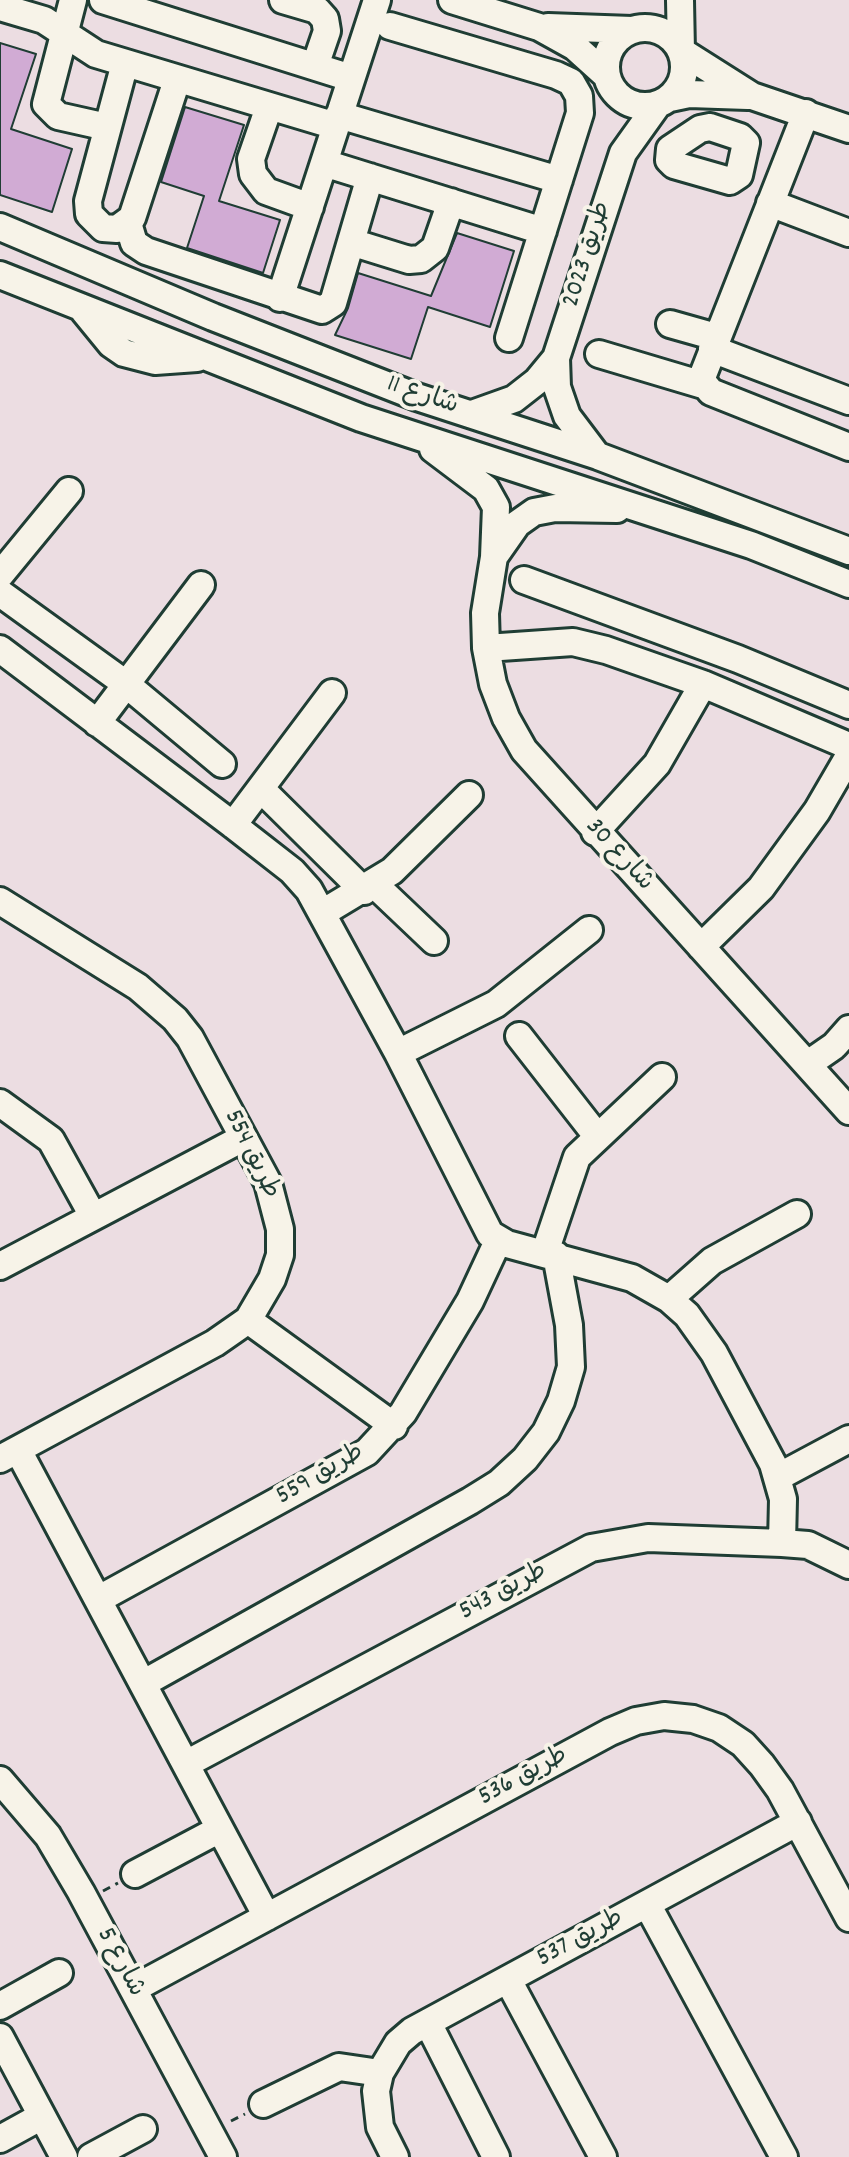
<!DOCTYPE html>
<html>
<head>
<meta charset="utf-8">
<style>
	body { margin:0 }
	canvas { display:block; background:#ecdde2 }
</style>
</head>
<body>
<canvas width="849" height="2157"></canvas>
<script>
const c = document.querySelector('canvas').getContext('2d');
c.lineJoin = 'round';
function fillPath(path, color) {
  c.fillStyle = color;
  c.fill(path, 'evenodd');
}
function poly(rows) {
  const path = new Path2D();
  for (const r of rows) {
    if (r.length === 3) {
      path.moveTo(r[0] + r[2], r[1]);
      path.arc(r[0], r[1], r[2], 0, 2 * Math.PI);
      continue;
    }
    path.moveTo(r[0], r[1]);
    for (let i = 2; i < r.length; i += 2) path.lineTo(r[i], r[i + 1]);
  }
  return path;
}
function stroke(path, color, width, dash) {
  c.strokeStyle = color;
  c.lineWidth = width;
  c.lineCap = dash ? 'butt' : 'round';
  c.setLineDash(dash || []);
  c.stroke(path);
}
function drawText(font, color, halo, rows, align = 'center') {
  c.font = font + ' Dekko,"Playpen Sans Arabic",sans-serif';
  c.lineWidth = 8;
  c.setLineDash([]);
  c.textBaseline = 'middle';
  c.strokeStyle = halo;
  c.fillStyle = color;
  for (const [text, x, y, turn = 0] of rows) {
    c.save();
    c.translate(x, y);
    c.rotate((+turn || 0) * Math.PI / 180);
    c.textAlign = isNaN(turn) ? turn : align;
    if (halo) c.strokeText(text, 0, 0);
    c.fillText(text, 0, 0);
    c.restore();
  }
}
const building = poly([
	[0,43,36,54,11,129,72,149,52,212,0,195,0,43],
	[185,107,244,125,219,201,280,220,263,273,187,248,204,196,161,182,185,107],
	[457,233,514,251,490,327,428,307,411,359,335,335,348,308,358,273,431,296,457,233]
]);
fillPath(building, '#d1abd4');
stroke(building, '#1f3d34', 2);
const minor = poly([
	[73,0,46,104,58,116,107,127],
	[103,0,351,78],
	[283,0,317,10,325,19,327,31,315,66],
	[452,0,539,27,575,47,606,75],
	[680,0,681,51,752,96,849,129],
	[0,7,44,20,96,54,336,126],
	[390,26,556,75,571,82,579,96,580,113,509,338],
	[548,27,632,30],
	[645,67,39],
	[125,63,88,201,89,214,103,228,117,229,132,218,177,80],
	[670,98,689,94,748,96],
	[269,107,251,159,253,174,266,191,310,207],
	[806,113,701,380,711,392,849,447],
	[339,115,559,180],
	[710,127,740,137,746,143,739,175,730,181,674,165,669,160,670,149,700,129,710,127],
	[324,163,543,231],
	[770,203,849,233],
	[128,223,134,243,146,251,322,310,333,303,370,177],
	[0,227,213,317,417,397,598,456,849,551],
	[351,242,409,260,421,259,435,248,451,202],
	[0,275,361,418,751,545,849,584],
	[280,298,377,0],
	[84,311,111,344,124,353,155,361,197,358],
	[670,324,716,337],
	[712,349,849,401],
	[599,354,703,385],
	[556,358,557,387,567,416,595,453],
	[472,414,514,399,537,381,556,358,623,153,658,104],
	[433,449,486,489,496,507,494,557,485,613,486,648,493,684,506,718,524,750,849,1111],
	[496,554,517,524,534,512,555,508,617,509],
	[0,575,69,491],
	[524,580,738,659,849,705],
	[0,593,126,684,222,764],
	[486,648,573,642,606,650,703,684,849,746],
	[0,649,233,825,292,871,309,890,398,1053,490,1234,507,1244,632,1278,669,1299,687,1315,714,1353,773,1464,783,1499,782,1543],
	[97,723,201,585],
	[261,789,364,891],
	[233,825,332,693],
	[595,832,657,764,703,684],
	[374,884,434,941],
	[0,901,138,987,175,1019,190,1038,268,1183,280,1229,280,1255,272,1279,248,1320,215,1343,0,1459],
	[324,912,392,871,469,795],
	[701,947,761,888,817,811,849,756],
	[519,1036,597,1136],
	[398,1053,496,1004,589,930],
	[808,1064,834,1046,849,1029],
	[0,1103,51,1140,93,1216],
	[545,1252,577,1157,662,1077],
	[0,1266,243,1138],
	[669,1299,712,1261,797,1214],
	[248,1320,394,1426],
	[18,1450,267,1917],
	[778,1477,849,1439],
	[99,1599,367,1452,403,1413,470,1301,498,1241],
	[144,1683,470,1501,499,1483,525,1459,546,1432,561,1401,571,1367,569,1325,556,1255],
	[186,1764,591,1548,648,1538,782,1543,808,1545,849,1565],
	[0,1780,48,1836,81,1892,223,2157],
	[135,1874,220,1829],
	[647,1904,784,2157],
	[508,1980,603,2157],
	[133,1989,610,1732,636,1721,664,1716,693,1719,719,1728,743,1744,762,1765,780,1790,849,1918],
	[0,2006,59,1973],
	[428,2023,496,2157],
	[0,2037,64,2157],
	[263,2104,339,2067,380,2073],
	[0,2139,42,2116],
	[91,2157,143,2129],
	[395,2157,380,2127,376,2091,380,2073,398,2043,412,2031,798,1822]
]);
stroke(minor, '#1f3d34', 32);
stroke(poly([
	[103,1891,118,1883],
	[231,2121,245,2114]
]), '#1f3d34', 3, [8, 6]);
stroke(minor, '#f7f3e8', 26);
drawText('26px', '#1f3d34', '#f7f3e8', [
	["طريق 2023",589,255,-72],
	["شارع 11",422,397,19],
	["شارع 30",618,856,48],
	["طريق 554",250,1155,64],
	["طريق 559",321,1476,-30],
	["طريق 543",504,1593,-28],
	["طريق 536",524,1778,-28],
	["طريق 537",581,1940,-28],
	["شارع 5",119,1963,62]
]);
</script>
</body>
</html>
